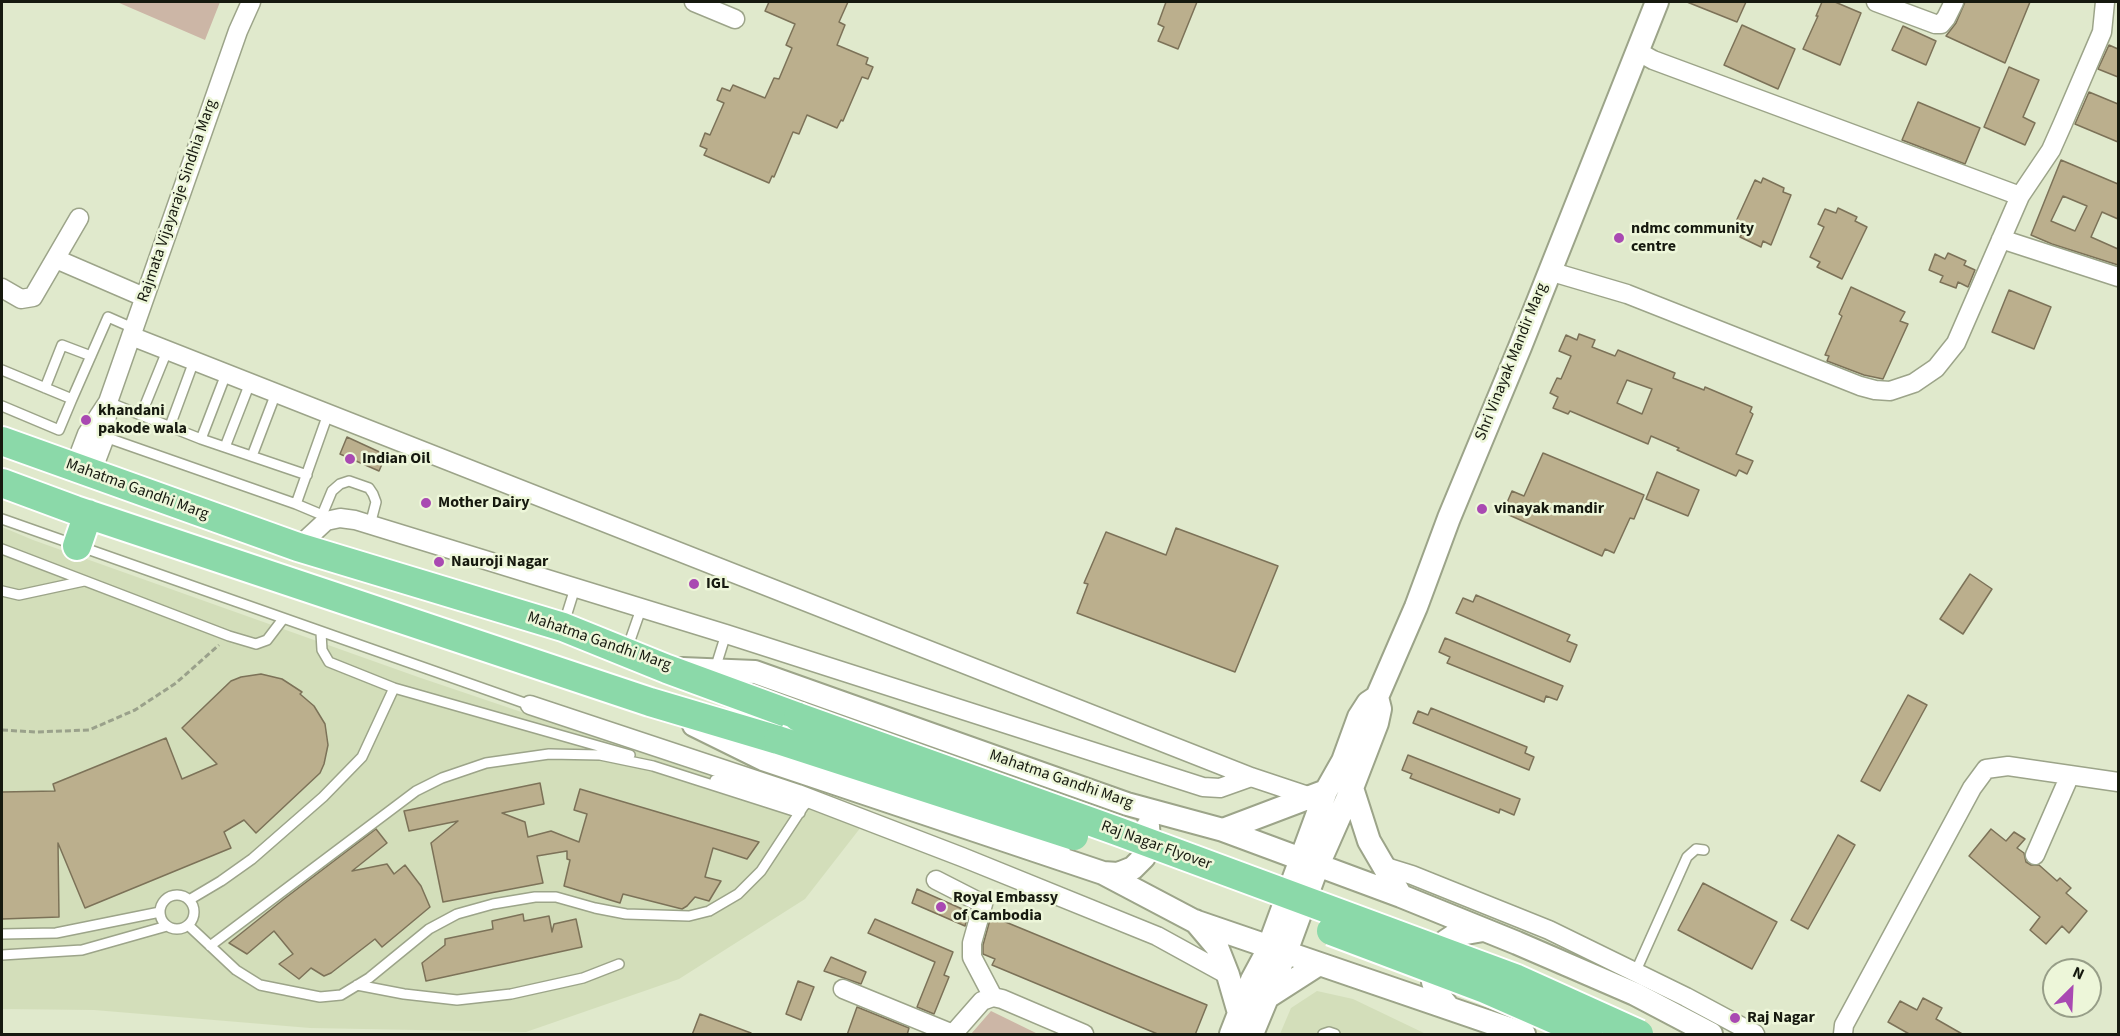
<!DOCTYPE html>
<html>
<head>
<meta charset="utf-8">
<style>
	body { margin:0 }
	#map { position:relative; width:2120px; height:1036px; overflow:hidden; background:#e0e9cc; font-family:"Source Sans 3",sans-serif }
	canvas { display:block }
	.frame { position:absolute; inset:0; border:3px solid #16190f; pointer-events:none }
	.north { position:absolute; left:2042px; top:958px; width:60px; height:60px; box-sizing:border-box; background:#edf6d9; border:2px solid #979e88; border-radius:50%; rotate:24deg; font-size:16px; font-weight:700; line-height:24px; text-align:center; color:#16190f }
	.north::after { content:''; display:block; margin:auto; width:21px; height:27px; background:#a949b2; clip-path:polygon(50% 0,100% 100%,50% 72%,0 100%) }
</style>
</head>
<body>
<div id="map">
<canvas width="2120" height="1036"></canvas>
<div class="frame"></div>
<div class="north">N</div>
</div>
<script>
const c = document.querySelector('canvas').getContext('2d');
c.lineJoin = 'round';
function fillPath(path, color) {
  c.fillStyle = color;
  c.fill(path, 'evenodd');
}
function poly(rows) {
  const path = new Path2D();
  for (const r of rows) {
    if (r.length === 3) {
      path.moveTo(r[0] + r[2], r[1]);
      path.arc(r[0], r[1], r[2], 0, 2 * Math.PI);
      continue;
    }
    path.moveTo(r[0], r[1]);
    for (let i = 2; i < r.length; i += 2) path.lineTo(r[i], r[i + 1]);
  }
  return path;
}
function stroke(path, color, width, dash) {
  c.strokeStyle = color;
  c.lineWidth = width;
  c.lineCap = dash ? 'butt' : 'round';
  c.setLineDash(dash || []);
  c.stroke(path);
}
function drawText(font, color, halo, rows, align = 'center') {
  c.font = font + ' "Source Sans 3",sans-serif';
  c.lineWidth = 5;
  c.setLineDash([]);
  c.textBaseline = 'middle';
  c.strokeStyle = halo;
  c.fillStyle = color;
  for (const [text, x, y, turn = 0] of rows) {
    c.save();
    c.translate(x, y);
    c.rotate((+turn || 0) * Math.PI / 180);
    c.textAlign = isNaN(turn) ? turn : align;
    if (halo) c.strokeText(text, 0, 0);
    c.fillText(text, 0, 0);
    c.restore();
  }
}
fillPath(poly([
	[2,527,33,540,418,677,861,827,805,899,679,979,526,1032,310,1028,94,1010,2,1009],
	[1317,991,1353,999,1426,1034,1280,1034,1291,1008]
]), '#d3deba');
fillPath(poly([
	[117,2,220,2,205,40],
	[991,1011,1038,1034,971,1034]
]), '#ccb6a6');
const building = poly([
	[769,2,848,2,839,22,845,25,837,45,868,58,866,64,873,67,868,79,862,77,843,121,841,120,837,128,807,115,799,134,793,132,774,177,772,176,769,183,704,155,707,149,700,146,705,133,710,135,724,103,717,100,722,88,730,91,733,85,765,98,774,78,779,79,792,48,786,45,795,24,765,11,769,2],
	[1166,2,1197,2,1178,49,1158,41,1164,27,1158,24,1166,2],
	[1687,2,1746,2,1737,22,1687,2],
	[1822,2,1835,2,1861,13,1840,65,1803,49,1818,16,1816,16,1822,2],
	[1965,2,2030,2,2005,63,1946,36,1956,23,1965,2],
	[1742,25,1795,49,1778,89,1724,65,1742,25],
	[1903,26,1936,41,1926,65,1892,50,1903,26],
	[2109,45,2118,49,2118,77,2098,69,2109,45],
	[2009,67,2039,80,2023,117,2035,123,2025,145,1984,127,2009,67],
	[2089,92,2118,104,2118,142,2075,124,2089,92],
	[1918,102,1980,128,1965,164,1902,140,1918,102],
	[2061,160,2118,184,2118,219,2102,212,2091,237,2118,249,2118,265,2052,244,2031,235,2061,160],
	[2063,196,2087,206,2075,231,2051,221,2063,196],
	[1763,178,1784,188,1783,192,1791,195,1771,245,1763,241,1761,247,1740,237,1743,232,1733,228,1755,180,1761,183,1763,178],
	[1838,208,1857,217,1855,221,1867,227,1842,279,1817,267,1820,262,1810,257,1824,227,1818,224,1825,209,1836,213,1838,208],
	[1948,253,1966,261,1964,265,1975,270,1968,287,1958,282,1956,288,1940,282,1943,276,1929,270,1935,254,1945,259,1948,253],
	[1851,287,1905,312,1900,321,1908,324,1883,379,1864,375,1827,361,1829,356,1825,355,1842,316,1839,314,1851,287],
	[2009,290,2051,307,2034,349,1992,332,2009,290],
	[1579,334,1595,340,1592,347,1615,356,1618,350,1675,373,1673,378,1704,390,1705,387,1752,407,1750,412,1753,414,1736,454,1753,461,1747,474,1739,470,1736,476,1677,450,1679,448,1651,436,1648,444,1570,411,1568,414,1553,408,1558,397,1550,393,1557,378,1561,379,1571,356,1559,351,1566,335,1577,340,1579,334],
	[1627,380,1652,389,1642,414,1617,403,1627,380],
	[347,437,386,455,379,471,340,454,347,437],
	[1543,453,1644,495,1634,519,1630,518,1614,553,1605,549,1602,556,1509,515,1512,507,1506,505,1512,491,1524,496,1543,453],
	[1657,472,1699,490,1688,516,1646,499,1657,472],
	[1176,528,1278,566,1235,672,1077,613,1088,584,1084,583,1106,532,1166,555,1176,528],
	[1970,574,1992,589,1963,634,1940,619,1970,574],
	[1476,595,1570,635,1567,641,1577,645,1570,662,1456,613,1463,598,1473,602,1476,595],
	[1445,638,1563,686,1557,700,1546,696,1544,702,1447,663,1450,657,1439,652,1445,638],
	[261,674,282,679,302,692,300,694,314,706,325,724,328,745,324,764,320,773,256,833,244,820,224,832,231,848,85,908,58,843,59,917,2,919,2,792,55,791,53,784,166,738,182,779,217,764,182,728,231,681,241,677,261,674],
	[1908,695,1927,705,1880,791,1861,781,1908,695],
	[1431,708,1527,747,1525,753,1534,757,1529,770,1413,723,1418,711,1428,715,1431,708],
	[1408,755,1520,799,1514,815,1500,809,1499,813,1410,778,1412,774,1402,770,1408,755],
	[540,783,544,804,502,813,525,822,528,837,551,831,579,842,587,814,574,810,580,789,759,842,747,859,713,848,705,877,721,881,709,901,695,897,687,906,682,909,623,894,620,903,564,886,570,860,567,859,567,851,537,856,543,883,443,902,431,843,458,821,409,831,404,811,540,783],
	[376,829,387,843,352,871,387,864,394,874,405,865,421,886,430,907,382,947,375,939,331,973,324,976,311,968,299,979,279,964,293,954,274,931,247,954,229,943,284,899,376,829],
	[1991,829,2006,841,2014,832,2025,839,2017,848,2024,853,2026,862,2031,865,2039,865,2057,881,2060,878,2071,888,2066,893,2087,911,2069,933,2062,926,2046,944,2030,930,2040,917,1969,856,1991,829],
	[1838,835,1855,845,1808,929,1791,920,1838,835],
	[1703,883,1777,922,1752,969,1678,930,1703,883],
	[917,889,969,912,965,926,912,903,917,889],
	[523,914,524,921,549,916,552,932,554,924,576,919,582,947,426,981,422,963,445,945,445,939,493,929,492,921,523,914],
	[991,916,1207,1005,1195,1035,1160,1035,992,965,995,959,983,954,983,945,991,916],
	[875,919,953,952,944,975,949,977,934,1014,917,1007,935,962,868,933,875,919],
	[831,957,866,972,861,984,824,971,831,957],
	[798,981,814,987,801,1020,786,1014,798,981],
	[1923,998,1942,1008,1936,1019,1964,1035,1911,1035,1888,1022,1900,1001,1917,1010,1923,998],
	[857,1007,909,1028,907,1035,847,1035,857,1007],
	[700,1014,751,1033,751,1035,692,1035,700,1014]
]);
fillPath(building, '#bbaf8d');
stroke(building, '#7c7258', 1.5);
const service = poly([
	[2,370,72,399,108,317,133,328],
	[45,388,62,345,91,356],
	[108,402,201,439,307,475],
	[2,406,59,430,72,399],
	[141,415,167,351],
	[170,426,194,361],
	[105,437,296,504,328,414],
	[201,439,226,374],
	[225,447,250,383],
	[252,456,276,393],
	[296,504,327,517],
	[322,515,332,491,340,484,349,481,369,488,373,494,376,502,370,525],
	[2,519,530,705],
	[2,549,229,636,256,644,267,640,283,619],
	[2,591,19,595,84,581],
	[564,623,575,588],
	[321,633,322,650,329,662,394,688,630,755],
	[627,649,641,609],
	[715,669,726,634],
	[715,780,805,805],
	[177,912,17],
	[189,900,221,881,252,859,323,797,362,757,394,688],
	[188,925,236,970,260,985,320,997,341,995,369,978,429,929,457,914,493,904,535,897,556,897,595,908,626,914,689,916,709,911,738,894,761,871,809,798],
	[2,934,56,933,160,912],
	[210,946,416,791,442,778,486,763,549,754,600,755,653,766,800,813],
	[2,955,82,950,167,926],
	[1635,973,1687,857,1696,849,1704,850],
	[357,985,404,994,457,1000,511,994,583,978,619,964],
	[1323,1034,1329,1032,1335,1034]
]);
const minor = poly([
	[694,2,735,19],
	[1876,2,1935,24,1941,24,1946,18,1954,2],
	[1637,51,1653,60,2020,196],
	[2001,239,2118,277],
	[56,259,144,297],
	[1549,271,1627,294,1860,386,1875,390,1890,391,1914,383,1936,368,1956,343,2020,196,2051,150,2063,123,2102,32,2105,2],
	[2,288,21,299,33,297,79,218],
	[131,336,1251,777,1311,797],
	[74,468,87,434,108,402,238,31,251,2],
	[91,474,105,437,108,403],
	[298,547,326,521,340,518,355,520,726,634,1203,787,1220,788,1251,777],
	[530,705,798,794,962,857,1157,936,1228,975],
	[2035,855,2070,775],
	[1383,866,1412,875,1549,930,1686,997,1755,1034],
	[936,880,983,904,972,943,972,957,993,997],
	[843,989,953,1034],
	[953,1034,982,1001,993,997,1002,999,1084,1034],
	[1843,1034,1844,1025,1972,788,1986,769,2008,766,2118,782]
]);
const tertiary = poly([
	[682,669,755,672,1127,804,1223,830,1401,896,1517,943,1635,994,1711,1034],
	[694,725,763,759,1103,873,1194,921,1524,1034],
	[1352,788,1369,841,1401,896],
	[1223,830,1326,791],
	[1103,873,1118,874,1133,868,1144,857,1149,842,1148,826],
	[1195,921,1217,947,1228,975,1239,1013],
	[1266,998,1319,964],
	[1449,1008,1437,993,1433,982,1433,962,1438,950,1446,941,1455,935,1483,930],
	[1231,1034,1252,980,1266,954,1326,791,1343,761,1359,717,1368,703,1377,697,1416,607,1449,518,1520,347,1657,2],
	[1252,1034,1286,952,1318,865,1352,788,1377,723,1380,709,1377,697]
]);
const primary = poly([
	[2,441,298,547,563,627,667,669,798,717],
	[2,483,75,510,650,702,778,740],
	[77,546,88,514]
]);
stroke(service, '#9ca489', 12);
stroke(minor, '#9ca489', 21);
stroke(tertiary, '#9ca489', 26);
stroke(primary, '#fff', 32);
stroke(poly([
	[2,730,36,732,89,730,135,710,176,683,219,645]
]), '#9aa18b', 3, [6, 3]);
stroke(service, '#fff', 9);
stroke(minor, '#fff', 18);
stroke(tertiary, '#fff', 22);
stroke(primary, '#8bd9a9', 28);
const primaryBridge = poly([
	[798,717,1117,831,1517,979,1639,1034],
	[778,740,1074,836],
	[1331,931,1485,989,1588,1034]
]);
stroke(primaryBridge, '#fff', 32, []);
stroke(primaryBridge, '#8bd9a9', 28);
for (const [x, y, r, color] of [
	[1619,238,6,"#a949b2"],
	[86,420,6,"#a949b2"],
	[350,459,6,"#a949b2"],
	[426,503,6,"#a949b2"],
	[1482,509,6,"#a949b2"],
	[439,562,6,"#a949b2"],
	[694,584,6,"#a949b2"],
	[941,907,6,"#a949b2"],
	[1735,1018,6,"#a949b2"]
]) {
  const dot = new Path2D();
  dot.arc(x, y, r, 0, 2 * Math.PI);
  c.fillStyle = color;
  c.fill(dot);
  stroke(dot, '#edf6d9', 2);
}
drawText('16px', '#16190f', '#edf6d9', [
	["Rajmata Vijayaraje Sindhia Marg",178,201,-71],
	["Shri Vinayak Mandir Marg",1512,362,-68],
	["Mahatma Gandhi Marg",137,490,20],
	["Mahatma Gandhi Marg",599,642,19],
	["Mahatma Gandhi Marg",1061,780,19],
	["Raj Nagar Flyover",1156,846,20]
]);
drawText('bold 16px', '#16190f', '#edf6d9', [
	["ndmc community",1631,229],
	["centre",1631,247],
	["khandani",98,411],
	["pakode wala",98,429],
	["Indian Oil",362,459],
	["Mother Dairy",438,503],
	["vinayak mandir",1494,509],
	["Nauroji Nagar",451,562],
	["IGL",706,584],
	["Royal Embassy",953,898],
	["of Cambodia",953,916],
	["Raj Nagar",1747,1018]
], 'left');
</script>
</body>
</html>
